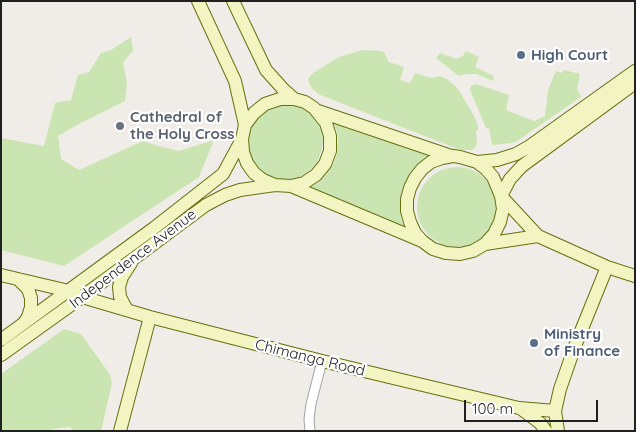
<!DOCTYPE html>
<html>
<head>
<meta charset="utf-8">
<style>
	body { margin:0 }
	#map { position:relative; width:636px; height:432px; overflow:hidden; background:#f0ede8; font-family:Quicksand,sans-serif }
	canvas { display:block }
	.frame { position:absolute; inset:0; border:2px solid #202020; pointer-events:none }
	.scale { position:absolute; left:464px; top:400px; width:134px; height:22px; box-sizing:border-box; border:2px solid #202020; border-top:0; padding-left:6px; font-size:15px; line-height:18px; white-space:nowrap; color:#202020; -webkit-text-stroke:4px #fff; paint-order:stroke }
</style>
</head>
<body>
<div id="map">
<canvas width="636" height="432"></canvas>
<div class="frame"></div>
<div class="scale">100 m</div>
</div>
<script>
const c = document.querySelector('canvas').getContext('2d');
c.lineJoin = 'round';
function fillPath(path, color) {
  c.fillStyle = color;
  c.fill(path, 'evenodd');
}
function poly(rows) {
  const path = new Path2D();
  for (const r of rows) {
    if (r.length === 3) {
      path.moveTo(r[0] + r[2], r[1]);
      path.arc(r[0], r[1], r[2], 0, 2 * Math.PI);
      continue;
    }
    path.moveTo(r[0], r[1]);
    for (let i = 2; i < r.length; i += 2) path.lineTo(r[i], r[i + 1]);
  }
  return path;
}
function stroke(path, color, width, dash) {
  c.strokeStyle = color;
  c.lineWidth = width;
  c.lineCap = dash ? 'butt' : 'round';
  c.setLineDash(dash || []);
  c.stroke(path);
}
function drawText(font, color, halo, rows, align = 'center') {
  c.font = font + ' Quicksand,sans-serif';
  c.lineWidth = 4.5;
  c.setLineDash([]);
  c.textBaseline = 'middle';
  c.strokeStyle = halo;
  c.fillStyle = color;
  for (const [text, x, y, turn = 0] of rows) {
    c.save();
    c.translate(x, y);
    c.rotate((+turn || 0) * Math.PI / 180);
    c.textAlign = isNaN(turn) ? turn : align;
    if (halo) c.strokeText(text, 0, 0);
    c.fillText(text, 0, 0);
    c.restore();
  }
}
fillPath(poly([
	[131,37,133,51,123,62,127,83,125,101,79,124,58,136,61,159,79,170,143,141,158,146,179,151,214,140,199,177,64,266,1,250,1,138,44,146,55,103,71,100,78,75,89,72,101,53,111,50],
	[362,50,381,51,384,52,389,62,404,67,400,80,410,83,415,73,432,78,439,76,447,79,455,86,460,92,475,118,478,126,478,130,476,131,477,145,472,150,460,150,318,94,310,86,308,79,313,73,339,57],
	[465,51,479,57,475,67,494,76,493,81,476,74,465,74,459,76,436,58,440,53,457,59,464,55],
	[564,70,580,74,577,89,581,97,517,141,512,143,492,145,489,128,486,128,470,90,471,86,476,84,509,95,506,110,534,121,545,116,548,90,556,71,562,73],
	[291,102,310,111,319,123,323,136,322,149,317,162,308,172,296,179,280,181,259,172,244,147,256,112],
	[332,118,434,156,410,175,403,188,400,203,401,219,404,227,307,189,319,182,324,177,328,172,335,160,337,153,338,139,337,132],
	[457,207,40],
	[64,329,81,334,109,373,112,383,101,431,73,431,70,427,39,431,1,431,1,374]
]), '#cbe5b2');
const street = poly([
	[310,431,309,419,311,404,322,361]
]);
const secondary = poly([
	[198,1,235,81,245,125],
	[233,1,266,70,283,89,294,99],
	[318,111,451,156],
	[477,162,497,160,516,154,530,146,635,71],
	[291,186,304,183,316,175,325,164,330,151,330,136,326,123,314,108,305,102,294,99,280,99,265,104,254,113,245,125,242,139,243,152,247,163,254,173,263,180,275,185,291,186,422,241,433,249,446,253,460,254,473,251,485,244,494,234,500,222,503,209,501,196,493,177,486,169,477,162,460,157,453,156,442,158,431,162,422,169,415,178,410,188,407,199,407,211,410,222,415,233,422,241],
	[501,196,510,179,522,166,635,83],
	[501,196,538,236,607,267,635,276],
	[485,244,538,236],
	[1,275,69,291,82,297,150,317,322,361,519,408,555,411],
	[18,279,28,289,31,298,31,307,28,317,24,323],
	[127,310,120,297,119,287,122,277,131,263],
	[1,340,154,228,223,174,242,139],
	[1,355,82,297,206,205,225,195,240,190,275,185],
	[520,408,540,423,546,431],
	[120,431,150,317],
	[558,431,555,411,560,389,575,346,607,267]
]);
stroke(street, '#a4a4a4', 11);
stroke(secondary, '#65700f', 14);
stroke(street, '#fff', 9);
stroke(secondary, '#f2f4c1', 12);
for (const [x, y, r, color] of [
	[521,55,5,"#5c6f8a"],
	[120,126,5,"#6b7280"],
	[534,343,5,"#5c6f8a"]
]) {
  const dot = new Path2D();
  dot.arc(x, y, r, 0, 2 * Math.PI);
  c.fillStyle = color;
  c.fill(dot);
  stroke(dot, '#fff', 2);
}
drawText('bold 15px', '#4e5e75', '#fff', [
	["High Court",531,55],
	["Ministry",544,334],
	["of Finance",544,351]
], 'left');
drawText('bold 15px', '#5b616d', '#fff', [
	["Cathedral of",130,117],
	["the Holy Cross",130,134]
], 'left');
drawText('15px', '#202020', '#fff', [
	["Independence Avenue",133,259,-37],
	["Chimanga Road",310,358,14]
]);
</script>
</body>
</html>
